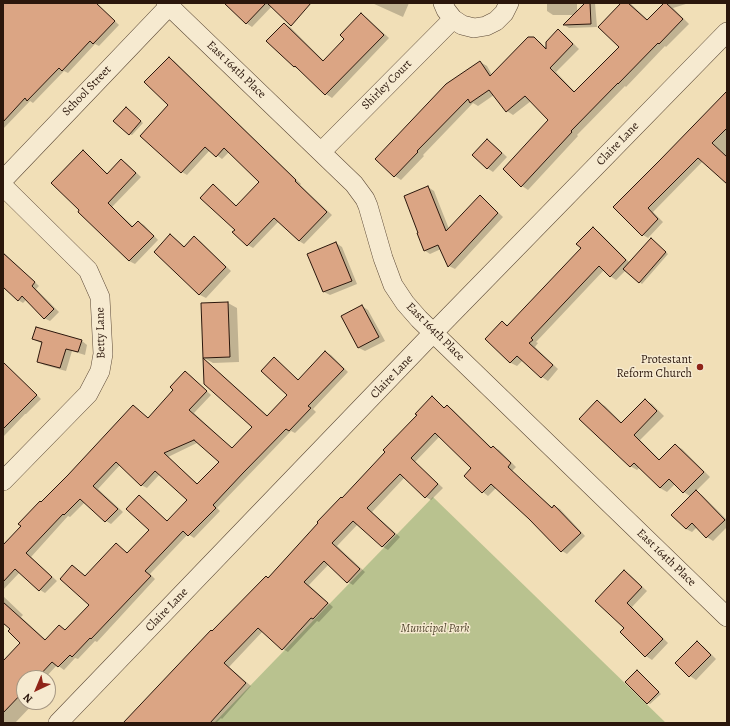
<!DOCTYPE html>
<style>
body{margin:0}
#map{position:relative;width:730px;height:726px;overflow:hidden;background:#f1dfb7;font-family:Alegreya,serif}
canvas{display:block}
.frame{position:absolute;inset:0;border:4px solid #2b170c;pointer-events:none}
.north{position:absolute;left:16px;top:670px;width:40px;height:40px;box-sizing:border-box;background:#f6ead0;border:1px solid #a59682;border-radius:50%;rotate:224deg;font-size:11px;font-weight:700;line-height:16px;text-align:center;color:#2b170c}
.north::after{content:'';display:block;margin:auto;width:14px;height:18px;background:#8f2418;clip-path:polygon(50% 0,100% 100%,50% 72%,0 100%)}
</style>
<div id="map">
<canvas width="730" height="726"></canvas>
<div class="frame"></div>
<div class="north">N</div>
</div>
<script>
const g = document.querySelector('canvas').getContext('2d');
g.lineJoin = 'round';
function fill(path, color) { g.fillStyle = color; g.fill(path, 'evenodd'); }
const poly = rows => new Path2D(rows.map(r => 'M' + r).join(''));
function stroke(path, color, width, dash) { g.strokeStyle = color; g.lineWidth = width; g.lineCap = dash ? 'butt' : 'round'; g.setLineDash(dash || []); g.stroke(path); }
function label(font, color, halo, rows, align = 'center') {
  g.font = font + ' Alegreya,serif'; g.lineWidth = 3; g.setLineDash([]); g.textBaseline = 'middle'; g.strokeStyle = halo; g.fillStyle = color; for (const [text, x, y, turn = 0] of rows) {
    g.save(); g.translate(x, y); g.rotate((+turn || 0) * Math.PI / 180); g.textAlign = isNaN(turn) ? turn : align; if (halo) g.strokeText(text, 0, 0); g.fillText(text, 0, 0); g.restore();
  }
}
const green = poly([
 [433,497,666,723,214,723]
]);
const shadow = poly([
 [3,3,96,3,119,25,99,46,95,44,68,73,64,71,33,103,30,101,3,129],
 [232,3,275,3,252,27,246,23],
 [372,3,409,3,403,17],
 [547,3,577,3,577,12,586,3,595,3,597,27,569,28,564,25,574,15,553,15,547,11],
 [622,3,631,4,648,20,665,3,689,3,673,8,689,24,666,47,665,46,626,87,625,86,577,135,578,136,528,190,522,186,550,120,531,101,513,115,507,111,494,95,478,106,473,103,423,155,424,156,401,180,395,176,480,62,487,66,492,75,533,38,540,42,547,49,558,31,565,35,579,49,556,72,575,92,620,47],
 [361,14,367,18,389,38,332,98,326,94,300,70,294,67,284,24,290,27,324,61,335,59],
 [169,58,174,61,301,184,300,185,332,215,304,244,299,241,279,221,253,248,248,245,234,232,236,230,213,186,218,189,237,206,261,182,229,152,222,159,210,150,187,175,182,172,141,136,170,105],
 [727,93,727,183,703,161,653,212,663,222,648,238,643,235,614,207],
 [129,110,143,123,132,135,129,134],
 [488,141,493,144,507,157,493,172,487,168],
 [83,152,88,155,108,174,121,160,126,163,141,177,112,207,134,227,138,222,144,225,158,240,135,264,129,261,79,212],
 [428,187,434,191,449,229,480,196,485,200,503,217,455,269,449,266,441,249,430,254,424,250],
 [593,228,599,232,630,263,654,241,668,254,642,284,626,270,616,280,610,276,604,270,536,342,538,343,535,347,558,369,548,381,542,377,523,360,517,366,511,363,486,339,502,322,509,326,582,248],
 [170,235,176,239,185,247,194,238,200,241,231,271,206,298,200,295,155,252],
 [336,243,342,247,357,284,330,295,324,292,309,255],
 [3,252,39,286,36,289,59,312,50,321,44,318,27,299,23,303,18,300,4,287,3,288],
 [228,303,237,308,239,362,213,363,204,358],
 [362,306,368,310,385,341,365,351,359,348],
 [33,339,82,341,87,345,85,355,72,351,66,371,44,365,38,361,43,344],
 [325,352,331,355,348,372,313,409,316,412,295,433,291,431,217,508,220,511,194,538,188,534,150,574,155,579,97,642,95,641,78,659,75,658,64,670,57,665,45,678,24,678,24,702,35,702,15,723,3,723,3,681,22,643,11,629,3,621,3,596,23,615,21,617,46,640,59,626,66,630,90,605,73,566,86,576,116,544,128,553,151,530,139,496,144,499,168,522,189,500,160,474,147,488,141,485,120,465,98,489,123,512,111,524,106,521,85,502,70,517,68,516,31,557,57,581,45,593,40,590,20,572,3,590,3,547,42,503,134,406,149,419,175,390,185,372,190,375,211,395,194,413,233,449,253,427,204,360,209,363,268,416,288,395,274,359,279,362,299,380],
 [199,442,220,462,199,485,168,457],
 [3,362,41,399,26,414,25,414,3,437],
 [432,397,445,408,447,406,452,409,492,448,493,447,499,450,516,467,512,471,553,508,555,506,560,509,585,536,567,554,562,551,529,518,496,488,488,496,483,492,466,476,473,468,440,436,415,462,443,488,431,500,426,497,405,477,372,512,400,537,388,550,383,547,358,524,337,546,365,572,353,585,348,582,329,564,309,585,333,607,319,622,317,621,288,652,283,649,263,631,229,667,251,686,222,719,221,718,216,723,123,723,213,632,268,578,386,452],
 [645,400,652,404,664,416,640,440,660,460,675,445,682,449,710,477,696,491,702,495,727,520,727,527,713,541,707,537,697,527,692,532,686,529,691,497,684,492,675,484,667,492,660,488,640,467,637,470,630,466,597,402,605,406,622,423],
 [624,572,630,575,647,591,632,607,668,643,652,660,646,656,625,628],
 [697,643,703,646,716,659,696,680,690,676,677,663],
 [637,671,661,694,650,704,648,703]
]);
const building = poly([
 [3,3,96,3,115,21,93,44,90,41,62,71,59,68,27,101,25,98,3,122,3,3],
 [224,3,266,3,246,24,224,3],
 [267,3,311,3,291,26,267,3],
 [585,3,590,3,591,24,563,25,585,3],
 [621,3,628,3,647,20,664,3,666,3,683,19,659,44,658,43,618,84,618,83,571,131,572,132,521,187,503,169,548,120,525,96,506,112,489,90,470,103,468,99,417,151,418,152,394,177,375,159,446,84,480,61,490,76,528,37,534,37,546,49,546,42,558,29,573,44,550,68,574,92,619,47,598,27,621,3],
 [361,13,384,35,325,95,295,66,294,67,266,41,284,23,323,61,344,39,340,35,361,13],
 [169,57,296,180,295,181,327,212,299,241,274,218,247,246,232,232,235,230,200,198,213,184,236,206,259,182,224,148,216,157,205,147,181,173,140,136,168,105,144,82,169,57],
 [727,91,727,128,712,143,727,157,727,184,698,158,648,208,658,219,642,236,613,207,660,160,727,91],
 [126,107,141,121,129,135,113,121,126,107],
 [487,139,502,153,487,169,472,155,487,139],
 [83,150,107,174,121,159,136,173,108,203,132,227,138,221,154,236,129,261,78,212,79,210,51,183,83,150],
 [428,186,446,231,480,195,498,213,448,267,438,245,424,251,417,233,418,233,404,196,428,186],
 [593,227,626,260,610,277,599,266,531,338,533,340,529,343,553,365,541,378,517,356,510,363,485,339,502,321,507,326,581,248,576,244,593,227],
 [170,234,184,247,194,236,226,267,199,295,154,252,170,234],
 [651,238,666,252,639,283,623,269,651,238],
 [336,242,352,281,323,292,307,254,336,242],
 [3,253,35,282,32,286,54,309,44,319,22,296,18,301,3,287,3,253],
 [228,302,230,357,203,358,201,303,228,302],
 [362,305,379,337,358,348,341,316,362,305],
 [36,327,82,340,78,352,66,349,60,368,37,362,42,342,32,339,36,327],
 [325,351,344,369,308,406,311,408,289,431,286,429,243,473,213,505,216,508,188,536,183,531,145,571,151,576,91,639,90,638,72,657,70,655,58,667,52,662,37,678,24,678,24,691,3,713,3,661,20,643,8,631,10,629,3,623,3,602,45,640,59,625,65,630,89,605,60,579,72,565,85,576,116,543,127,553,149,530,126,509,139,495,167,521,187,500,155,471,141,486,116,462,93,486,118,509,105,522,80,499,64,515,63,514,26,553,52,577,39,591,15,569,3,582,3,545,21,526,18,524,40,501,41,502,68,475,133,405,148,418,173,390,170,387,185,371,207,391,189,410,232,448,252,427,204,384,203,358,267,416,287,395,261,371,274,357,298,380,325,351],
 [194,440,219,462,197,484,164,453,194,440],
 [3,362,37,395,3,429,3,362],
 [432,396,444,408,447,405,491,448,493,446,511,463,508,467,552,508,554,505,581,533,561,552,529,519,491,484,482,493,464,476,471,468,435,433,411,458,438,484,425,498,400,474,367,508,395,534,382,547,353,521,332,543,360,569,347,583,324,561,304,582,328,603,313,619,311,618,282,650,258,628,224,663,246,683,210,723,123,723,211,630,212,631,266,576,268,578,318,523,317,522,341,497,342,498,385,452,383,450,417,415,415,414,432,396],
 [645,399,657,411,634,435,659,460,675,444,704,472,683,493,669,479,660,488,634,463,630,467,579,419,597,400,621,423,645,399],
 [696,490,725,520,706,538,692,523,686,529,671,515,696,490],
 [624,570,642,587,627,603,663,639,645,657,620,632,624,628,595,601,624,570],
 [697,641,711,655,689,677,675,663,697,641],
 [637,670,659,692,647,704,625,682,637,670]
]);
const minor = poly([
 [166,3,354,184,365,199,368,206,383,258,393,285,405,303,419,319,727,617],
 [443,3,446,10,453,19,462,25,474,28,486,26,496,21,504,13,509,3],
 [321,152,453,19],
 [3,180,172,3],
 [3,186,88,270,100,297,103,354,100,371,88,394,3,481],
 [58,723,434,332,727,32]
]);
const markers = [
 [700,367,4,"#8f2418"]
];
const streetNames = [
 ["East 164th Place",236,70,44],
 ["Shirley Court",387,85,-45],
 ["School Street",87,91,-46],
 ["Claire Lane",618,144,-46],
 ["East 164th Place",435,332,45],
 ["Betty Lane",101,333,-91],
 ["Claire Lane",392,377,-46],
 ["East 164th Place",666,558,44],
 ["Claire Lane",167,610,-46]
];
const poiNames = [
 ["Protestant",692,360],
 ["Reform Church",692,374]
];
const parkNames = [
 ["Municipal Park",435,629]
];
fill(green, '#b9c28f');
fill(shadow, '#0003');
fill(building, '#dba584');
stroke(building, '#2b170c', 1);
stroke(minor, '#5c4937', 20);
stroke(minor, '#f6ead0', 19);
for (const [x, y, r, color] of markers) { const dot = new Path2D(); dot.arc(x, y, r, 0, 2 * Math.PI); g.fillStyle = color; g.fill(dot); stroke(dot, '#f6ead0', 1.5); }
label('12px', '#2b170c', '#f6ead0', streetNames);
label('12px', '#2b170c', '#f6ead0', poiNames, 'right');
label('italic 12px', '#564a33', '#f6ead0', parkNames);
</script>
